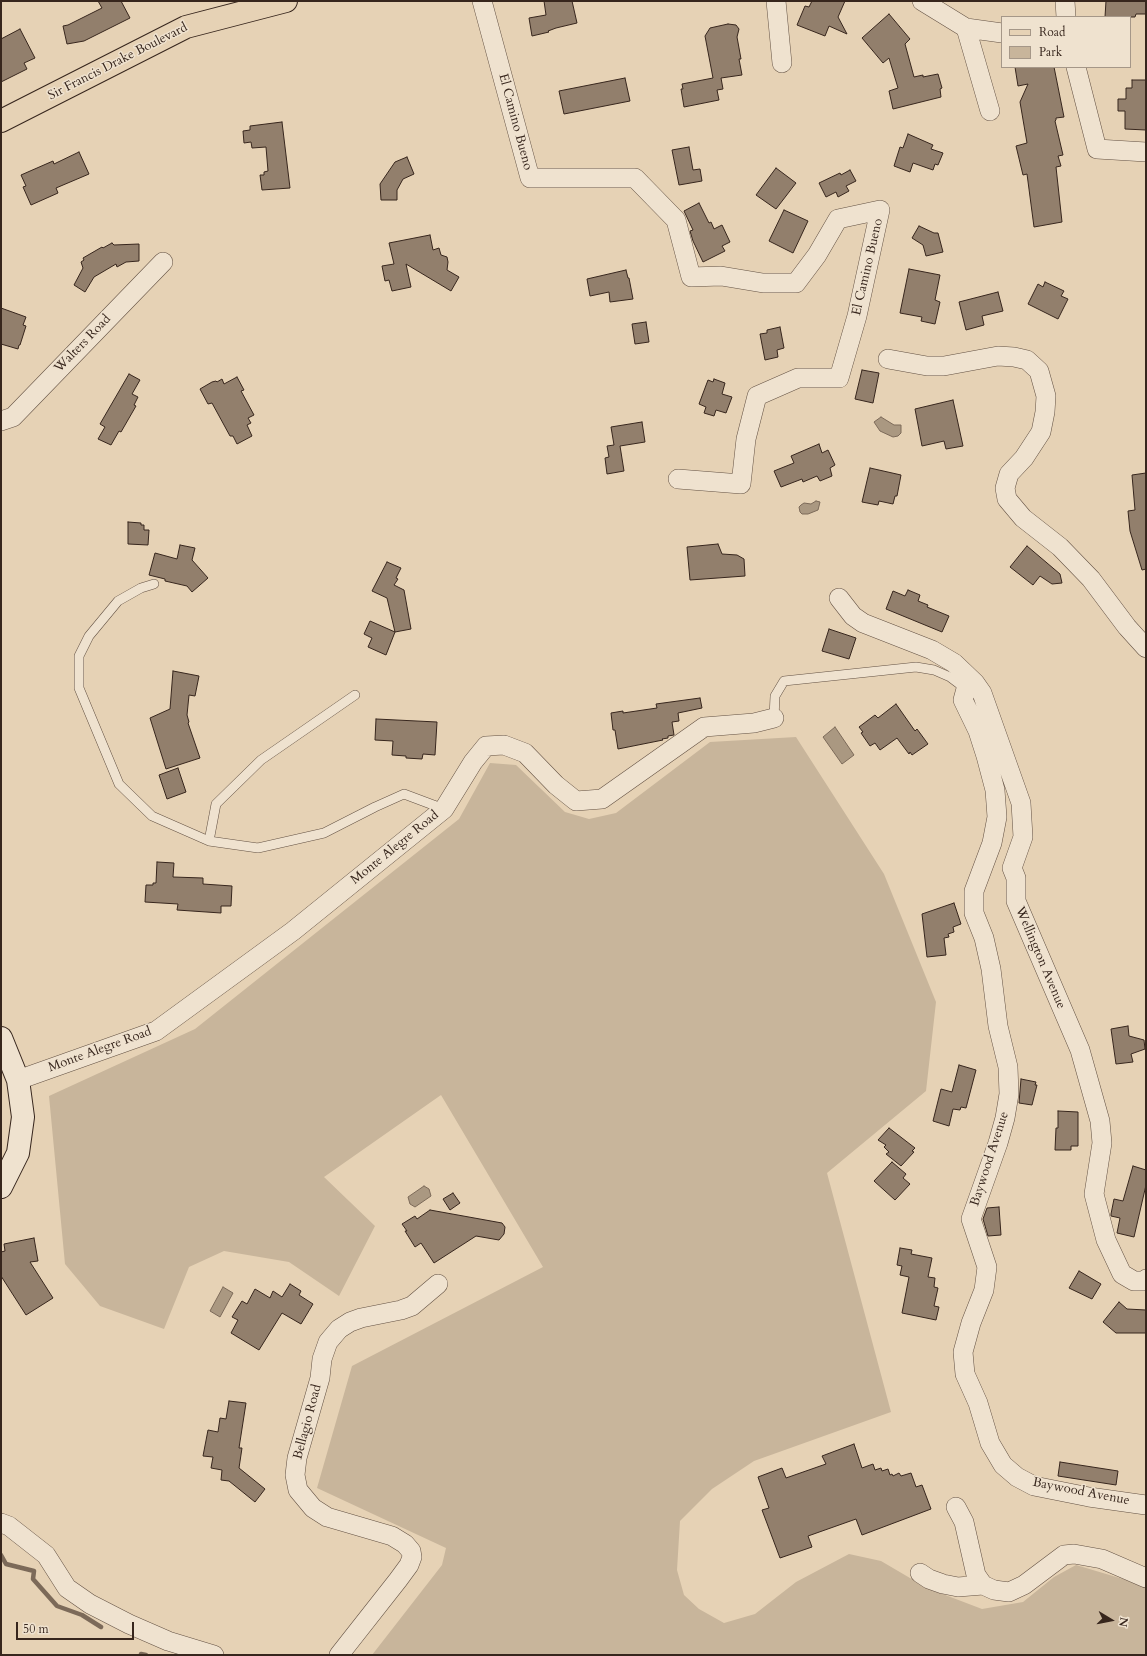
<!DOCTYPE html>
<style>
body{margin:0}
#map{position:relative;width:1147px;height:1656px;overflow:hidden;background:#e6d2b5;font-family:Cardo,serif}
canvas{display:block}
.frame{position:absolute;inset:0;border:2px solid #37261d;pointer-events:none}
.legend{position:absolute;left:1001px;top:16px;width:130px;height:52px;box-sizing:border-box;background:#efe2cf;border:1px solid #a59788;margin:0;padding:5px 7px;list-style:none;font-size:12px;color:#37261d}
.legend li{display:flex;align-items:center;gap:8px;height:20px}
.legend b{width:20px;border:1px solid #a59788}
.north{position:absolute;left:1091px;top:1600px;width:40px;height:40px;-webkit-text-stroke:3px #efe2cf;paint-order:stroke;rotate:100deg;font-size:11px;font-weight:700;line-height:16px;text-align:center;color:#37261d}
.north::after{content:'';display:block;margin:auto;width:14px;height:18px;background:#37261d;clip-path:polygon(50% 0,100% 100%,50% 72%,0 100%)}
.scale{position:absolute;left:16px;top:1622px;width:118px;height:18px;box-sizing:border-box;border:2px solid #37261d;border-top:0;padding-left:5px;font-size:12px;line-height:14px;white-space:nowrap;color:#37261d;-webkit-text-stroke:3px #efe2cf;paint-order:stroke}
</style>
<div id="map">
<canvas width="1147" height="1656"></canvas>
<div class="frame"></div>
<ul class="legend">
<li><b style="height:5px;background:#e6d2b5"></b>Road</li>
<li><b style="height:11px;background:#c8b59b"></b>Park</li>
</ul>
<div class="north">N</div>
<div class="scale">50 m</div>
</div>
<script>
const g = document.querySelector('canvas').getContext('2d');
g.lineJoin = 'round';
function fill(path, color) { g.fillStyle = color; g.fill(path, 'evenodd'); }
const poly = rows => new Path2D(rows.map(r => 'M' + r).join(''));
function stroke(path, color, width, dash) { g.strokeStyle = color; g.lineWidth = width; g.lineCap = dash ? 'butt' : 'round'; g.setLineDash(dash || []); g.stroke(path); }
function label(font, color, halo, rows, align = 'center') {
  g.font = font + ' Cardo,serif'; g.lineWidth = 3; g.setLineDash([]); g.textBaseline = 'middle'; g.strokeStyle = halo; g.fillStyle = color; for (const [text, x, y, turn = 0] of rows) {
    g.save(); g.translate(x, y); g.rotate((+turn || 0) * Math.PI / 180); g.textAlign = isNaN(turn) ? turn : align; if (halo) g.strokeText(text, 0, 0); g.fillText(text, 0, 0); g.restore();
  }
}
const green = poly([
 [796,737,884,874,936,1002,926,1091,827,1173,891,1412,754,1461,712,1489,680,1521,677,1570,684,1595,699,1609,724,1623,755,1614,796,1582,849,1554,881,1561,927,1588,982,1609,1023,1602,1054,1577,1076,1565,1123,1579,1146,1588,1146,1655,372,1655,442,1565,446,1548,317,1488,352,1366,543,1267,441,1095,324,1177,375,1226,339,1296,289,1262,224,1251,189,1267,164,1329,100,1306,65,1264,49,1096,195,1029,459,819,490,763,516,765,565,812,589,819,616,813,710,742]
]);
const water = poly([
 [881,417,894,425,901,425,901,433,898,436,893,437,880,431,874,422,881,417],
 [816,501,820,502,818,510,808,514,802,514,800,512,799,507,801,505,804,503,811,504,816,501],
 [835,727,854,755,842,764,823,737,835,727],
 [424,1186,429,1189,431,1196,415,1207,410,1204,408,1197,424,1186],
 [223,1287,233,1293,220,1317,210,1311,223,1287]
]);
const stream = poly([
 [1,1555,6,1564,34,1571,33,1579,57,1606,82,1615,101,1627],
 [141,1654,146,1655]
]);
const building = poly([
 [98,1,121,1,130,18,84,41,67,44,63,26,68,25,102,8,98,1],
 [544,1,572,1,577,23,556,28,548,31,549,32,532,36,529,18,546,15,544,1],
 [812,1,845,1,838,17,847,34,829,26,825,36,797,25,805,6,809,7,812,1],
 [1106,1,1146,1,1146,14,1136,14,1135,17,1105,17,1106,1],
 [889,14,910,39,905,44,914,77,923,75,923,77,938,74,942,88,940,89,941,97,893,109,889,91,898,88,889,58,883,63,862,38,889,14],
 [728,24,736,25,739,29,737,37,741,59,739,59,742,75,721,78,723,89,717,90,719,100,684,107,681,89,683,89,682,84,713,78,705,36,710,28,728,24],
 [20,29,35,58,24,63,27,69,1,82,1,39,20,29],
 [1015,67,1054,67,1064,117,1056,118,1056,120,1055,121,1063,155,1058,156,1061,166,1056,167,1062,222,1034,227,1027,174,1023,175,1016,146,1027,143,1020,102,1028,84,1018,86,1015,67],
 [625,78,630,101,564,114,559,91,625,78],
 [1132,80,1146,80,1146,130,1125,129,1125,111,1118,111,1118,99,1126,99,1126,88,1132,88,1132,80],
 [282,122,290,188,262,190,260,175,264,175,264,172,268,171,266,147,252,148,251,142,244,143,243,131,250,130,250,126,282,122],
 [908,134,933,145,931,149,943,153,938,165,935,164,933,170,913,163,910,172,894,166,900,147,903,148,908,134],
 [689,147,693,170,700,169,702,181,679,185,672,150,689,147],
 [79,152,89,174,56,188,58,193,31,205,23,187,26,186,21,175,53,161,54,164,79,152],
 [407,157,414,174,403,179,397,190,397,200,381,200,380,184,395,162,407,157],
 [776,168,796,183,776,209,756,195,776,168],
 [850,170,856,181,846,186,849,191,838,197,836,192,826,197,819,183,840,173,841,175,850,170],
 [699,203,709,223,711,222,714,229,722,225,730,242,722,246,725,251,703,262,693,241,690,231,693,230,684,211,699,203],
 [784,210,808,221,793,253,769,241,784,210],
 [919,226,934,233,938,233,943,252,926,256,923,245,912,238,919,226],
 [430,235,433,250,439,248,441,255,447,257,448,262,447,270,459,277,451,291,406,264,411,287,392,291,389,280,385,281,382,266,394,264,389,243,430,235],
 [112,243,114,245,139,244,139,261,126,262,117,267,116,264,94,277,85,292,74,285,83,268,81,262,84,260,83,258,102,247,103,248,112,243],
 [909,269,940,275,935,300,940,302,935,324,921,321,922,317,900,313,909,269],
 [626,270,628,278,629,278,633,299,610,302,609,292,590,296,587,279,626,270],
 [1045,282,1064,291,1061,296,1068,299,1058,319,1028,304,1038,284,1043,287,1045,282],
 [998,292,1003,311,982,316,984,325,966,330,959,302,998,292],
 [1,308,26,317,23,325,26,326,20,345,19,345,18,349,1,344,1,308],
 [646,322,649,342,635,344,632,324,646,322],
 [780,327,784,348,777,350,778,357,765,360,760,334,767,333,767,330,780,327],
 [862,370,879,373,873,403,855,399,862,370],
 [129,374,140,380,132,394,138,397,134,405,136,406,121,432,119,431,111,445,98,439,105,427,100,424,129,374],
 [237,377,244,390,241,391,254,415,248,418,251,423,247,425,252,436,237,444,233,436,230,436,212,403,208,404,200,389,212,382,216,381,217,382,222,379,224,384,237,377],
 [714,379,725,383,722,394,732,397,726,413,716,410,714,416,704,413,706,407,699,404,708,380,713,382,714,379],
 [953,400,963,446,946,449,944,441,922,446,915,409,953,400],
 [642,422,645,442,620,446,624,471,607,474,605,458,609,457,607,446,614,445,611,427,642,422],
 [819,444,822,453,828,450,835,465,830,468,832,476,820,481,817,476,803,482,802,479,781,487,774,471,794,463,791,456,819,444],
 [870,468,901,475,897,496,895,496,893,504,879,501,878,505,862,502,870,468],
 [1146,473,1146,569,1142,570,1130,531,1128,511,1135,510,1132,475,1146,473],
 [128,522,141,523,141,525,144,525,144,530,149,530,148,545,128,544,128,522],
 [718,544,722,554,737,555,744,559,745,576,690,580,687,547,718,544],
 [180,545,195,548,192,560,208,578,192,592,187,586,165,581,165,579,149,575,155,553,177,559,180,545],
 [1027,546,1060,574,1062,583,1052,584,1040,576,1033,585,1010,567,1027,546],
 [387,562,401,568,396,578,398,579,394,585,404,590,411,629,395,632,386,655,368,647,372,638,364,634,370,621,395,632,387,598,372,591,387,562],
 [908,590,920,595,918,601,928,605,927,607,949,616,942,632,886,609,893,591,905,596,908,590],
 [829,629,856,638,849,659,822,651,829,629],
 [173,671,199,676,195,696,189,695,187,715,189,722,188,723,200,758,166,769,150,718,170,709,173,671],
 [700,698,702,708,678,713,679,721,672,722,674,735,668,736,668,738,662,739,663,740,618,749,615,730,613,730,611,713,623,711,623,713,657,708,656,704,700,698],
 [896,704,915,731,917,729,928,744,912,755,910,752,909,754,897,738,880,750,875,743,870,746,861,733,863,732,859,727,875,715,878,718,896,704],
 [376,719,437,722,435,755,423,754,422,759,406,758,406,756,392,755,393,741,375,740,376,719],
 [178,768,186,792,167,799,159,775,178,768],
 [157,862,174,863,173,877,203,878,203,884,232,886,231,906,221,906,221,913,177,910,178,904,145,902,146,885,153,885,153,883,156,883,157,862],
 [954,903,961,924,953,927,954,932,948,934,949,937,944,938,946,955,927,957,922,914,954,903],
 [1128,1026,1129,1036,1144,1040,1145,1049,1131,1054,1133,1062,1116,1064,1111,1029,1128,1026],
 [959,1065,976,1070,966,1108,961,1107,960,1110,953,1109,949,1126,933,1121,941,1089,952,1092,959,1065],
 [1021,1079,1036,1082,1035,1085,1037,1085,1032,1105,1019,1103,1021,1079],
 [1058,1111,1078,1112,1078,1146,1071,1146,1071,1150,1055,1150,1056,1128,1058,1128,1058,1111],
 [889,1128,915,1148,912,1151,914,1152,901,1166,886,1154,889,1152,884,1147,886,1145,878,1140,889,1128],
 [892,1162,906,1174,903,1178,910,1184,895,1200,874,1181,892,1162],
 [1133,1166,1146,1170,1146,1185,1134,1237,1117,1233,1120,1218,1111,1216,1111,1214,1114,1199,1123,1201,1133,1166],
 [453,1193,460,1203,450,1210,443,1199,453,1193],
 [999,1207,1001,1235,988,1236,983,1219,987,1208,999,1207],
 [430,1210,502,1223,505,1227,504,1234,499,1240,476,1236,434,1263,421,1243,415,1247,405,1231,407,1231,402,1224,415,1216,417,1219,430,1210],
 [34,1238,38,1261,30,1262,53,1298,26,1315,1,1276,1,1252,5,1251,4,1244,34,1238],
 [900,1248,912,1250,911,1254,932,1258,928,1277,935,1278,934,1287,938,1288,934,1306,939,1307,936,1320,902,1313,909,1277,900,1275,902,1266,897,1265,900,1248],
 [1079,1271,1101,1284,1092,1299,1069,1288,1079,1271],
 [290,1284,301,1291,299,1295,313,1304,301,1324,282,1313,259,1350,231,1333,238,1320,232,1317,242,1301,247,1304,255,1289,270,1298,273,1291,282,1297,290,1284],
 [1119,1302,1127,1309,1146,1310,1146,1333,1116,1333,1103,1322,1119,1302],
 [229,1401,246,1403,239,1448,242,1448,239,1468,265,1489,255,1502,229,1481,221,1480,222,1470,211,1468,213,1457,203,1456,208,1430,218,1432,220,1418,226,1419,229,1401],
 [854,1444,862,1468,873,1464,875,1470,881,1468,882,1471,888,1469,890,1475,892,1474,893,1476,899,1473,901,1476,911,1473,916,1487,922,1485,931,1509,862,1535,856,1519,808,1536,812,1547,780,1558,762,1510,769,1508,758,1477,782,1468,786,1478,826,1464,822,1456,854,1444],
 [1060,1462,1118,1471,1116,1485,1058,1476,1060,1462]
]);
const lane = poly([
 [154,584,141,588,118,601,89,636,79,656,79,688,119,784,152,816,209,841,258,848,324,833,375,807,404,794,444,809],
 [774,718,775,696,784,681,916,667,934,670,950,677,966,689],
 [209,841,216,804,261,760,355,695]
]);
const street = poly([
 [482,1,530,178,635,178,676,220,691,277,721,276,763,283,796,283,817,255,838,219,880,210,857,316,839,378,798,378,757,396,746,439,741,484,678,479],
 [776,1,782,63],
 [922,1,966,28,1002,33],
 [1065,1,1066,17],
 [966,28,990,111],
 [1076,67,1097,149,1146,152],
 [888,359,927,366,944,366,998,356,1014,357,1027,360,1039,371,1046,396,1045,412,1041,432,1024,458,1009,474,1005,488,1007,499,1023,518,1060,547,1091,579,1127,627,1146,648],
 [1,421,13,417,163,262],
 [839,598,853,616,863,623,932,650,954,663,975,683,982,693,1021,803,1023,837,1012,868,1016,878,1016,901,1080,1050,1100,1121,1102,1143,1094,1194,1106,1240,1122,1274,1134,1281,1144,1281,1146,1279],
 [975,683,966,689,963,700,978,731,986,756,995,790,997,817,992,843,974,891,974,913,984,938,991,969,998,1026,1008,1067,1009,1094,1005,1118,998,1143,971,1219,987,1267,984,1290,971,1323,963,1352,965,1374,978,1403,990,1443,1003,1465,1017,1477,1034,1486,1089,1497,1146,1505],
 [18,1080,156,1031,293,931,444,809,473,762,486,746,504,745,525,753,556,785,576,801,602,799,704,727,754,723,774,718],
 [956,1507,964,1522,976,1575,983,1585,994,1590,1009,1592,1024,1585,1064,1555,1074,1554,1102,1559,1146,1578],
 [1,1523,9,1526,46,1555,67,1588,90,1604,129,1624,168,1641,214,1655],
 [920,1573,929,1579,943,1584,958,1587,983,1585],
 [339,1655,398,1580,409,1565,412,1557,411,1551,405,1544,392,1536,327,1517,313,1508,298,1490,295,1475,297,1458,320,1378,322,1359,328,1342,339,1329,350,1322,361,1318,401,1310,412,1306,438,1284]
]);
const secondary = poly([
 [1,1038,18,1080,23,1117,18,1153,1,1187]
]);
const primary = poly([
 [1,121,186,27,286,1]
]);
const streetNames = [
 ["Sir Francis Drake Boulevard",118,62,-27],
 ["El Camino Bueno",515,122,75],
 ["El Camino Bueno",868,267,-77],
 ["Walters Road",83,344,-46],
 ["Monte Alegre Road",395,848,-39],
 ["Wellington Avenue",1040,958,67],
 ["Monte Alegre Road",100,1050,-20],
 ["Baywood Avenue",990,1159,-72],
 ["Bellagio Road",308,1422,-75],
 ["Baywood Avenue",1081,1492,11]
];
fill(green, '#c8b59b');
fill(water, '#aa9881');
stroke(water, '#7c6a59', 1);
stroke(stream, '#7c6a59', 4.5);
fill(building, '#927f6c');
stroke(building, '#37261d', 1);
stroke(lane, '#635143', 10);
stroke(street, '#635143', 20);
stroke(secondary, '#37261d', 24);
stroke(primary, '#37261d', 24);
stroke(lane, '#efe2cf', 9);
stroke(street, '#efe2cf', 19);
stroke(secondary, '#efe2cf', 22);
stroke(primary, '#e6d2b5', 22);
label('13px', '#37261d', '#efe2cf', streetNames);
</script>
